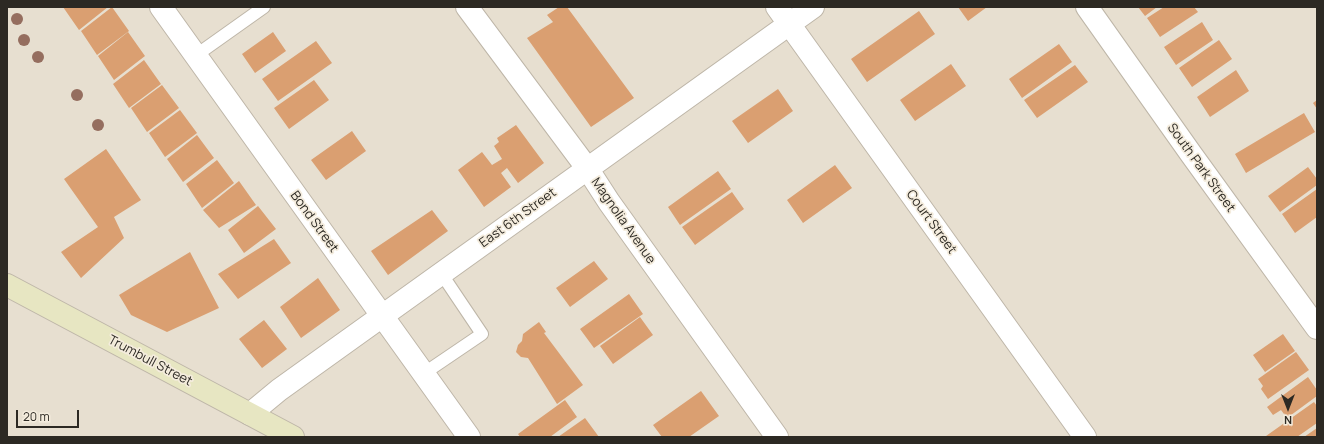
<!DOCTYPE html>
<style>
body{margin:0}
#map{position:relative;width:1324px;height:444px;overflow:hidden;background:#e7dfd0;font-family:Manrope,sans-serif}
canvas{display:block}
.frame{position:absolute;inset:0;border:8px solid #2c2923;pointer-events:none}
.north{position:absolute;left:1268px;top:388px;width:40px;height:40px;-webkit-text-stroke:3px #f4ecdd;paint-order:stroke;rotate:180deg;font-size:11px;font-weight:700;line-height:16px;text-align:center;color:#2c2923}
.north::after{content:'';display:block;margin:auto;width:14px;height:18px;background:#2c2923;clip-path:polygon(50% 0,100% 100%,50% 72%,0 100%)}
.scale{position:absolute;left:16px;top:410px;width:63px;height:18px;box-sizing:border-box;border:2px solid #2c2923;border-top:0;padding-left:5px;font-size:12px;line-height:14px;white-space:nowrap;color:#2c2923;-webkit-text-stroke:3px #f4ecdd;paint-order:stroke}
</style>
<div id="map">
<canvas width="1324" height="444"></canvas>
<div class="frame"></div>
<div class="north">N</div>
<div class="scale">20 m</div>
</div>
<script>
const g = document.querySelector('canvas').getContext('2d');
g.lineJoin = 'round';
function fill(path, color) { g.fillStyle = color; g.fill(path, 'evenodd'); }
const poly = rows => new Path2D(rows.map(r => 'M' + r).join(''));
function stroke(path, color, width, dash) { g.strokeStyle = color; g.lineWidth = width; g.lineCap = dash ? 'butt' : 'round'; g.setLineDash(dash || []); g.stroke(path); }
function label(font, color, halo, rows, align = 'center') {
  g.font = font + ' Manrope,sans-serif'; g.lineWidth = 3.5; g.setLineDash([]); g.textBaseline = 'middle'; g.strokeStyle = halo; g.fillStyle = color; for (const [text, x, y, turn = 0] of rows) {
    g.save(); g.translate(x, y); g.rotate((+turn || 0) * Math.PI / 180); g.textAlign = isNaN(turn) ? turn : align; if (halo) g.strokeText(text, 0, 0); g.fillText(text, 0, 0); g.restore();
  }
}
const building = poly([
 [63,7,108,7,79,30],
 [112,7,129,31,97,55,81,31],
 [559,7,567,7,634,98,591,127,527,38,553,22,547,15],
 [958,7,987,7,968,21],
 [1138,7,1157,7,1145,16],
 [1164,7,1194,7,1198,12,1160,37,1147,18],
 [919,11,935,34,867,82,851,59],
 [1202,22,1213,40,1176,65,1164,47],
 [128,32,145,56,114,80,98,56],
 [273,32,286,51,255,73,242,54],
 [1219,40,1232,59,1192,87,1179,68],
 [316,41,332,63,278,101,262,79],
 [1059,44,1072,62,1022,98,1009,79],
 [144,60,161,84,129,108,113,84],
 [951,64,966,86,915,121,900,100],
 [1075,65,1088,82,1037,118,1024,100],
 [1236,70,1249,91,1210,117,1197,97],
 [314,80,329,100,289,129,274,108],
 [162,85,179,108,147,132,131,108],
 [778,89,793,111,748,143,732,121],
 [1317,100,1317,109,1313,103],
 [180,110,197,133,165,157,149,133],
 [1304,113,1315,132,1246,173,1235,154],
 [516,125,544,163,518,183,507,168,501,173,511,187,484,207,458,170,482,152,492,165,502,159,494,146,499,142,497,138],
 [352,131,366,151,326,180,311,160],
 [197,135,214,158,183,182,167,159],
 [106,149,141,200,114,217,124,238,81,278,61,252,98,227,64,179],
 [217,160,234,183,202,208,186,184],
 [835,165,852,188,803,223,787,200],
 [1308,167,1317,179,1317,185,1280,212,1268,196],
 [718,171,731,189,680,225,668,207],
 [239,181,256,205,219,228,203,210],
 [1317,189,1317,217,1295,233,1282,214],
 [732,192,744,209,695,245,682,227],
 [258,206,276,229,244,253,228,230],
 [432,210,448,231,388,275,371,251],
 [274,239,291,263,238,299,218,274],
 [190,252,219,308,167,332,131,315,119,295],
 [594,261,608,279,570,307,556,288],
 [318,278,340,310,301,338,280,307],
 [629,294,643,314,594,348,580,329],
 [640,317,653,335,613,364,600,346],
 [264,320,287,349,262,368,239,339],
 [539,322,546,332,544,333,583,385,557,404,528,358,521,357,516,352,518,345,522,341,523,334],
 [1283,334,1295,351,1265,372,1253,355],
 [1296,352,1309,370,1268,399,1261,389,1263,386,1258,379],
 [1308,377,1317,390,1317,396,1287,418,1281,410,1273,415,1267,407],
 [701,391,719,416,689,437,662,437,653,425],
 [565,400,577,417,550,437,520,437,518,434],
 [1314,402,1317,406,1317,423,1297,437,1266,436],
 [585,418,599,437,558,437],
 [1317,428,1317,437,1304,437]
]);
const lane = poly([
 [195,56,264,7],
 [423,374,482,334,441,273]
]);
const street = poly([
 [161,7,469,437],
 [467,7,587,168,609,202,777,437],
 [777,7,1085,437],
 [1087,7,1191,154,1317,328],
 [250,414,279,390,813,7]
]);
const secondary = poly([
 [7,285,293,437]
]);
const trees = [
 [17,19],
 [24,40],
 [38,57],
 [77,95],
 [98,125]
];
const streetNames = [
 ["South Park Street",1201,168,54],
 ["East 6th Street",518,218,-36],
 ["Magnolia Avenue",623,221,55],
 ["Bond Street",314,222,54],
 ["Court Street",931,222,54],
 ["Trumbull Street",150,361,28]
];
fill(building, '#da9f71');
stroke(lane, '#beb6a8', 14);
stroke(street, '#beb6a8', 24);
stroke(secondary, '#beb6a8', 24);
stroke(lane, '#fff', 12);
stroke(street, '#fff', 22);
stroke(secondary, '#e7e6c2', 22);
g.fillStyle = '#956e5f';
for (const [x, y] of trees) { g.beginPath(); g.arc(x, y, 6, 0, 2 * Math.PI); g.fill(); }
label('13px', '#2c2923', '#f4ecdd', streetNames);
</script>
